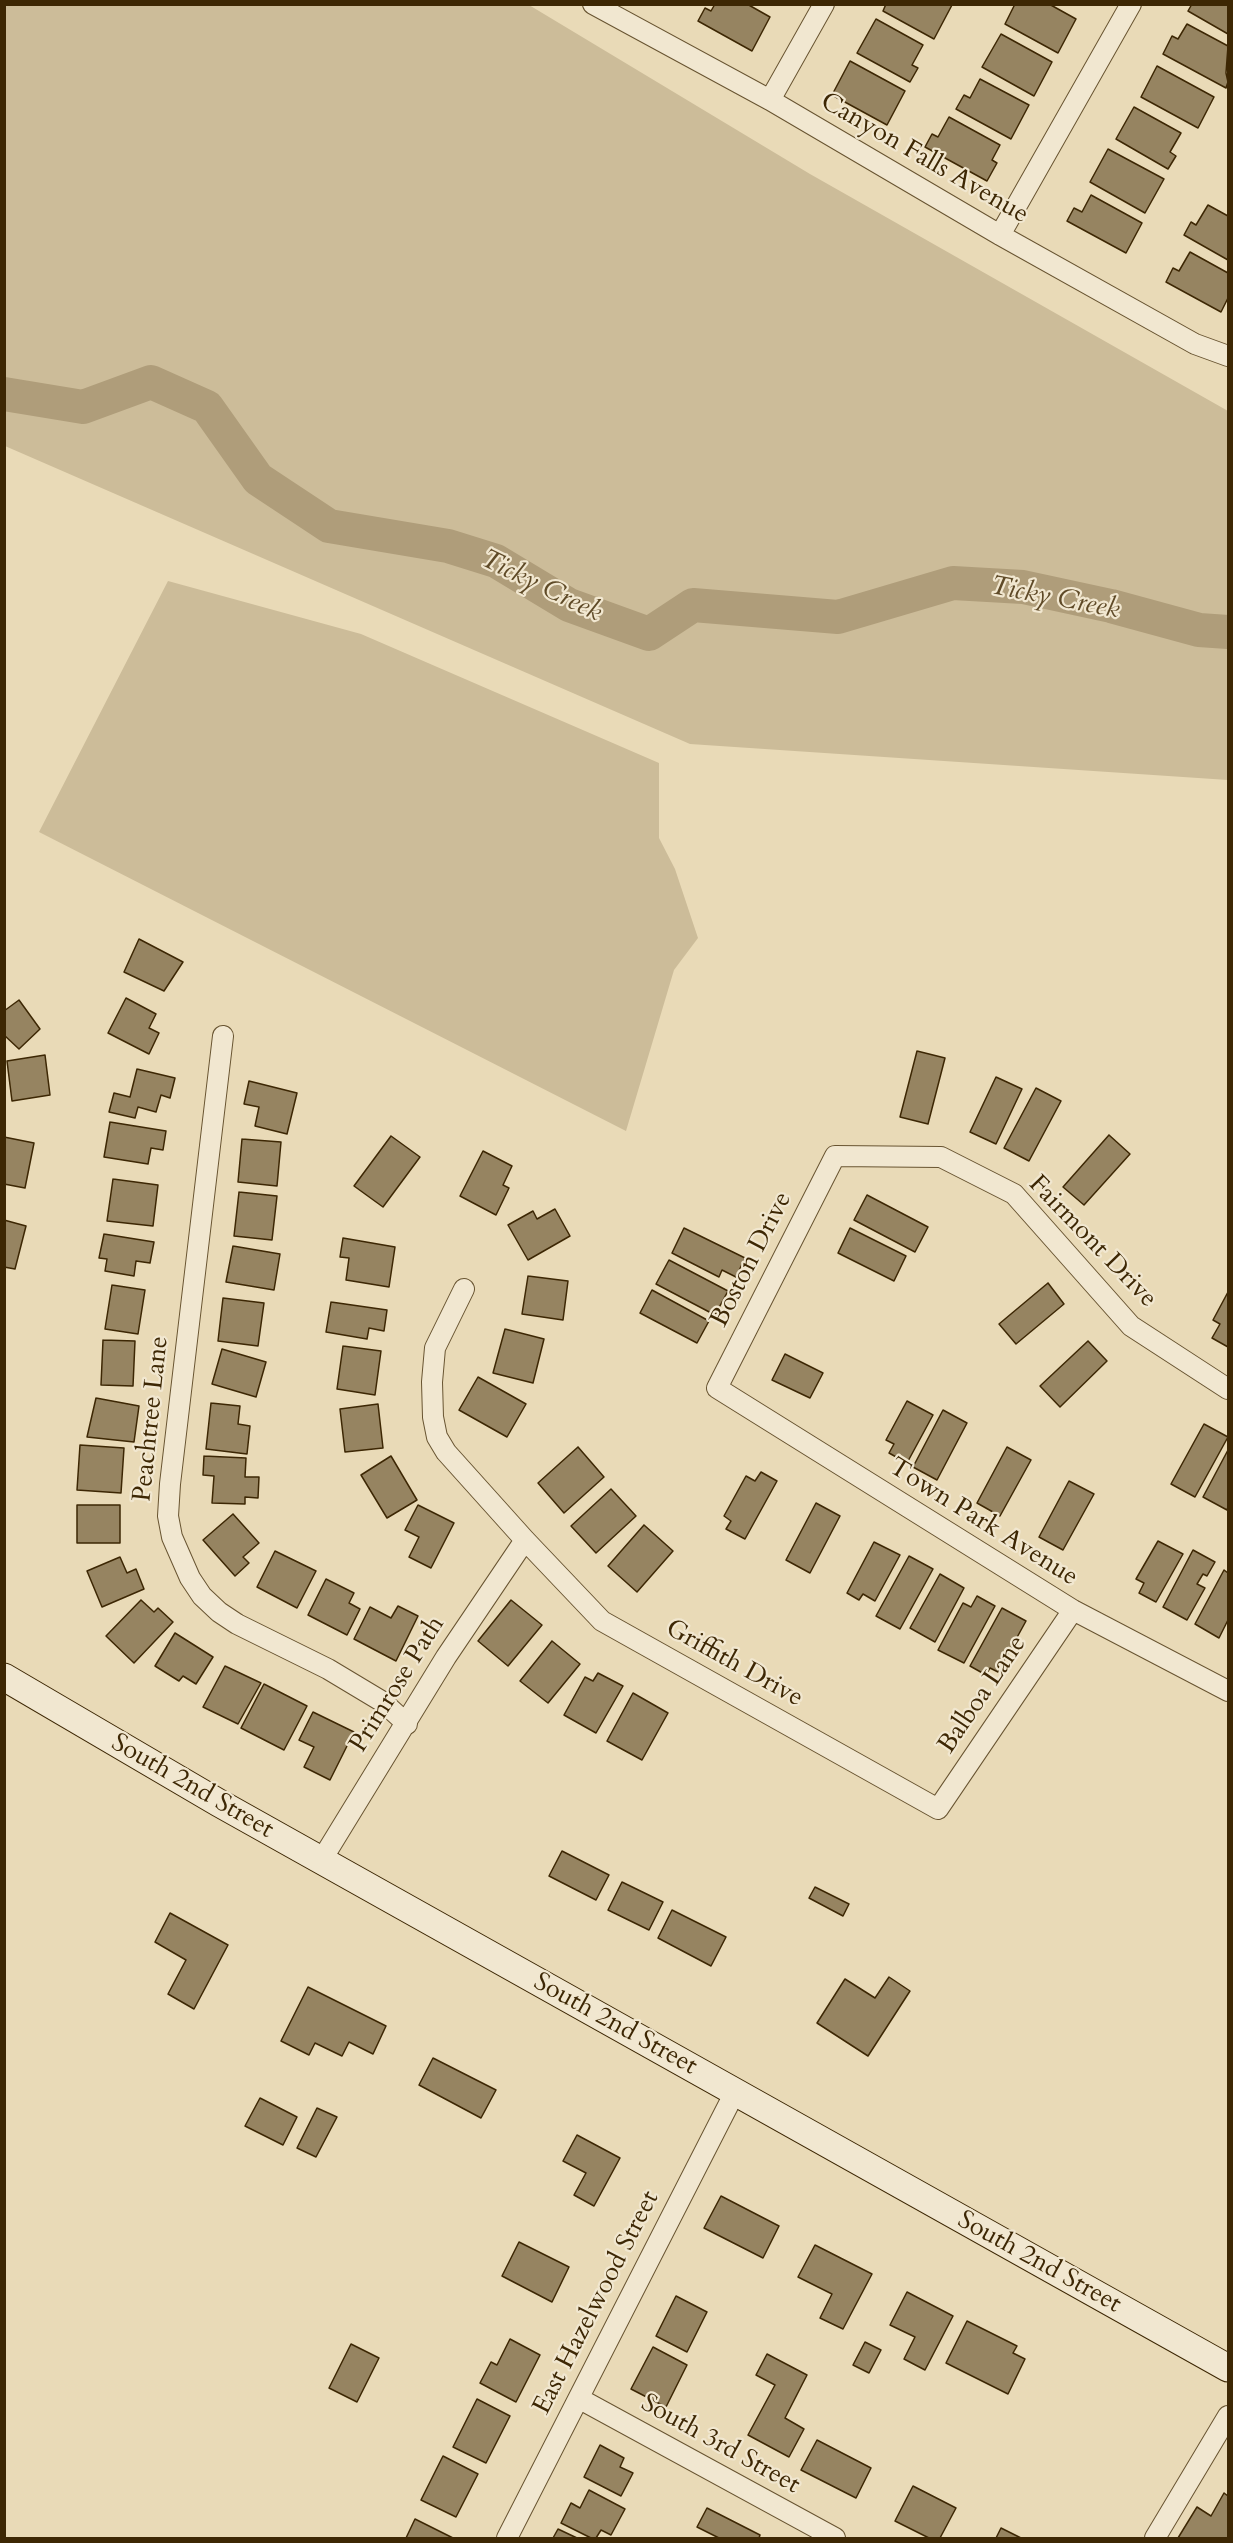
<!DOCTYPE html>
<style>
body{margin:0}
#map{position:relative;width:1233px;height:2543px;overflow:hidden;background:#e9dab7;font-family:Cardo,serif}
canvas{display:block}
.frame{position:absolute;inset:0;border:6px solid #3d2704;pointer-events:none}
</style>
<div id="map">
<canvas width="1233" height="2543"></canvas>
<div class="frame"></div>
</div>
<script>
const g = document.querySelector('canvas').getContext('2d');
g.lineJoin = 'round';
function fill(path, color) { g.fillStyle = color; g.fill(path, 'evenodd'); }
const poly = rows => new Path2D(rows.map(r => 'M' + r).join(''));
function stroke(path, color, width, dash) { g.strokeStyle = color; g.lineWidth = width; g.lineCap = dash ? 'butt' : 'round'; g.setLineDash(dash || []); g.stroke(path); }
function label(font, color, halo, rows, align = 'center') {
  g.font = font + ' Cardo,serif'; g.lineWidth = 4.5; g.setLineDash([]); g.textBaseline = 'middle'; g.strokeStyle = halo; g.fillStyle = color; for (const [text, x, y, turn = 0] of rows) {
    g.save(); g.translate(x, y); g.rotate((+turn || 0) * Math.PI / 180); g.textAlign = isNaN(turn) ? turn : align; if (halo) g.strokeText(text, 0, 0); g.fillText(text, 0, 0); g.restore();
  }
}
const green = poly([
 [5,4,529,5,810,174,1228,411,1228,780,690,744,5,446],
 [168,581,361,634,659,763,659,838,675,869,698,938,674,970,626,1131,39,832]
]);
const river = poly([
 [4,394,83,407,151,382,207,407,258,479,329,526,448,546,496,561,569,605,649,634,693,605,838,617,953,583,1023,587,1111,606,1199,630,1228,632]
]);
const building = poly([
 [715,4,747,4,770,17,752,51,698,21,705,8,711,11,715,4],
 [886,4,951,4,952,5,934,39,883,11,886,4],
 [1015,4,1049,4,1076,19,1058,53,1005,24,1015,4],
 [1192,4,1228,4,1228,34,1188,11,1192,4],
 [876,19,923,45,912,65,918,68,910,82,857,53,876,19],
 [1187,24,1228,46,1226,73,1228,82,1226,88,1163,54,1172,36,1178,39,1187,24],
 [1001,34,1052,62,1034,96,982,67,1001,34],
 [850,61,905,91,887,125,832,95,850,61],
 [1157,66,1214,97,1198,128,1141,97,1157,66],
 [980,79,1029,105,1011,139,956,109,964,95,970,98,980,79],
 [1134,107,1181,133,1170,152,1176,156,1168,169,1116,139,1134,107],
 [949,117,1000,145,992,160,997,163,987,181,925,147,932,134,938,137,949,117],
 [1108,149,1164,179,1145,213,1090,182,1108,149],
 [1091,195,1142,223,1126,253,1067,221,1074,208,1082,212,1091,195],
 [1208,205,1228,216,1228,260,1184,235,1191,222,1196,225,1208,205],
 [1190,252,1228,273,1228,298,1221,312,1166,282,1173,268,1179,271,1190,252],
 [139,939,183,962,164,991,124,972,139,939],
 [126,998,156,1014,149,1028,159,1033,149,1054,108,1033,126,998],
 [19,1000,40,1029,19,1049,4,1035,4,1011,19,1000],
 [917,1051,945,1058,928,1124,900,1117,917,1051],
 [45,1055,50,1095,12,1101,7,1061,45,1055],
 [137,1069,175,1078,170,1098,161,1095,156,1112,138,1107,135,1118,109,1112,114,1093,130,1097,137,1069],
 [996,1077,1022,1089,996,1144,970,1132,996,1077],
 [249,1081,297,1093,287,1134,255,1126,259,1107,244,1104,249,1081],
 [1036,1088,1061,1101,1029,1161,1004,1148,1036,1088],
 [110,1122,166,1131,163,1150,151,1148,148,1164,104,1157,110,1122],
 [1109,1135,1130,1154,1084,1205,1063,1187,1109,1135],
 [391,1136,420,1157,383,1207,354,1186,391,1136],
 [4,1137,34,1143,25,1188,4,1184,4,1137],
 [242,1139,281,1142,277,1186,238,1182,242,1139],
 [483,1151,512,1166,503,1185,509,1188,496,1215,460,1196,483,1151],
 [113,1179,158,1185,153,1226,107,1221,113,1179],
 [239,1192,277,1196,272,1240,234,1236,239,1192],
 [867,1195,928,1227,915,1252,854,1220,867,1195],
 [555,1209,570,1236,528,1260,508,1225,533,1211,537,1219,555,1209],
 [4,1220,26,1226,15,1269,4,1267,4,1220],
 [684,1228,745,1258,736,1277,722,1270,719,1277,672,1253,684,1228],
 [850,1228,906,1256,894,1281,838,1253,850,1228],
 [104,1234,154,1242,150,1263,136,1261,134,1276,105,1271,107,1259,99,1258,104,1234],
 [343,1238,395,1247,389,1287,346,1280,349,1258,340,1257,343,1238],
 [233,1246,280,1254,274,1290,226,1282,233,1246],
 [669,1260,728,1291,715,1315,656,1284,669,1260],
 [528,1276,568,1281,563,1320,522,1314,528,1276],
 [1048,1283,1064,1304,1016,1344,999,1324,1048,1283],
 [112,1285,145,1290,138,1334,105,1329,112,1285],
 [652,1290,709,1321,697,1343,640,1313,652,1290],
 [1228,1292,1228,1347,1212,1338,1220,1324,1213,1320,1228,1292],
 [223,1298,264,1303,258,1346,218,1341,223,1298],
 [331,1302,387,1310,384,1331,369,1328,367,1339,326,1332,331,1302],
 [505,1329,544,1339,533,1383,493,1373,505,1329],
 [103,1340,135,1341,133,1386,101,1385,103,1340],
 [1088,1341,1107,1361,1060,1407,1040,1386,1088,1341],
 [343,1346,381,1351,375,1395,337,1389,343,1346],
 [222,1349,266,1362,256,1397,212,1384,222,1349],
 [785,1354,823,1373,810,1398,772,1380,785,1354],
 [478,1377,526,1404,507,1437,459,1410,478,1377],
 [96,1398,139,1406,134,1442,87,1437,96,1398],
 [907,1401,933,1415,907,1463,889,1453,894,1444,886,1440,907,1401],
 [211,1403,240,1406,238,1424,250,1426,247,1454,206,1449,211,1403],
 [378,1404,383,1448,345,1452,340,1409,378,1404],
 [943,1410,967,1423,937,1480,913,1467,943,1410],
 [1204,1424,1228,1437,1195,1497,1171,1484,1204,1424],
 [80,1445,124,1448,121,1493,77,1490,80,1445],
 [578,1447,604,1477,564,1513,538,1483,578,1447],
 [1007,1447,1031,1460,1000,1516,977,1503,1007,1447],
 [1228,1450,1228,1507,1227,1510,1203,1497,1228,1450],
 [204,1456,246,1458,245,1477,259,1477,258,1498,245,1497,245,1504,212,1503,214,1476,203,1475,204,1456],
 [391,1456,417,1500,387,1518,361,1475,391,1456],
 [761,1472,777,1481,745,1539,726,1529,731,1521,724,1516,746,1476,755,1481,761,1472],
 [1069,1481,1094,1494,1063,1550,1039,1537,1069,1481],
 [611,1489,636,1516,596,1553,571,1526,611,1489],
 [816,1503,840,1516,810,1573,786,1560,816,1503],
 [77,1505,120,1505,120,1543,77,1543,77,1505],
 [418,1505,454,1523,431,1568,409,1557,419,1537,405,1530,418,1505],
 [233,1514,259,1543,243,1557,249,1563,235,1576,203,1540,233,1514],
 [644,1525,673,1551,637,1592,608,1566,644,1525],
 [1158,1541,1183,1554,1156,1602,1139,1593,1144,1583,1136,1579,1158,1541],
 [874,1542,900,1555,875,1601,863,1594,859,1600,847,1593,874,1542],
 [1193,1550,1215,1562,1207,1576,1203,1574,1197,1584,1205,1588,1187,1620,1163,1607,1193,1550],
 [275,1551,316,1571,297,1608,257,1587,275,1551],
 [909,1556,933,1569,900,1629,876,1616,909,1556],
 [120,1557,127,1573,136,1569,144,1589,102,1607,87,1571,120,1557],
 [1224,1570,1228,1573,1228,1620,1219,1638,1195,1624,1224,1570],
 [940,1574,964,1588,935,1642,910,1628,940,1574],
 [326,1579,354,1593,349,1603,360,1609,347,1635,308,1615,326,1579],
 [977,1596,995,1606,964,1663,938,1650,963,1603,971,1607,977,1596],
 [141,1600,154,1612,158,1608,173,1622,134,1663,106,1636,141,1600],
 [511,1600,542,1625,508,1666,478,1641,511,1600],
 [398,1606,418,1616,396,1661,354,1639,370,1607,391,1618,398,1606],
 [1002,1608,1026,1621,998,1672,990,1668,986,1675,970,1666,1002,1608],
 [175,1633,213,1657,196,1684,183,1676,179,1681,155,1666,175,1633],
 [552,1641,580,1664,548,1703,520,1681,552,1641],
 [225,1666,261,1683,238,1724,203,1707,225,1666],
 [598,1673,623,1686,596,1733,564,1715,585,1677,593,1681,598,1673],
 [264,1684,307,1706,284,1750,241,1728,264,1684],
 [633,1693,668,1713,642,1760,607,1741,633,1693],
 [313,1712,354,1732,330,1780,304,1767,314,1747,299,1740,313,1712],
 [562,1851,609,1875,596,1900,549,1876,562,1851],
 [622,1882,663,1902,649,1930,608,1910,622,1882],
 [815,1887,849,1904,843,1916,809,1898,815,1887],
 [672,1910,726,1937,711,1966,658,1938,672,1910],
 [170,1913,228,1945,194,2009,168,1994,186,1960,155,1942,170,1913],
 [889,1977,910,1991,868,2056,817,2023,845,1979,875,1998,889,1977],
 [308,1987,386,2026,373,2054,349,2042,342,2056,315,2043,309,2055,281,2041,308,1987],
 [433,2058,496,2090,481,2118,419,2085,433,2058],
 [260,2098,297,2117,283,2145,245,2126,260,2098],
 [317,2108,337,2117,316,2157,297,2148,317,2108],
 [577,2135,620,2158,594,2206,574,2195,586,2173,563,2161,577,2135],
 [721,2196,779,2226,763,2258,704,2228,721,2196],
 [519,2242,569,2267,552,2302,502,2276,519,2242],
 [815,2245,872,2274,843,2329,820,2318,832,2294,798,2277,815,2245],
 [907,2292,953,2316,925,2370,904,2359,915,2337,890,2325,907,2292],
 [676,2296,707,2312,687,2352,656,2336,676,2296],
 [967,2321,1017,2346,1013,2353,1025,2359,1008,2394,946,2363,967,2321],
 [510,2339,540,2355,516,2402,480,2383,491,2362,497,2365,510,2339],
 [865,2342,881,2350,869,2373,853,2365,865,2342],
 [351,2344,379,2358,357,2402,329,2388,351,2344],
 [653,2347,687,2365,666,2407,631,2389,653,2347],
 [767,2354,807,2375,785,2418,804,2429,789,2457,748,2435,775,2385,756,2375,767,2354],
 [477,2399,510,2416,486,2463,453,2447,477,2399],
 [817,2440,871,2468,856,2498,801,2470,817,2440],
 [600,2445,624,2458,620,2467,633,2473,621,2496,584,2477,600,2445],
 [443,2456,478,2474,456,2517,421,2500,443,2456],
 [913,2486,956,2508,940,2538,929,2538,895,2521,913,2486],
 [589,2490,625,2509,611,2535,601,2530,596,2538,591,2538,561,2523,571,2503,580,2508,589,2490],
 [1224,2493,1228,2496,1228,2538,1178,2538,1197,2507,1211,2516,1224,2493],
 [707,2508,760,2535,759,2538,719,2538,697,2527,707,2508],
 [415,2519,453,2538,406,2538,415,2519],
 [1001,2528,1021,2538,996,2538,1001,2528],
 [558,2529,577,2538,553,2538,558,2529]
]);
const minor = poly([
 [593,4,770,100,1000,235,1195,344,1228,356],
 [770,100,824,4],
 [1000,235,1131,4],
 [223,1036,170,1484,168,1516,172,1537,190,1578,202,1596,219,1612,237,1624,328,1669,383,1702,407,1724],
 [464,1289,435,1348,432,1382,433,1417,437,1437,446,1452,525,1540,602,1621,938,1809,1073,1610],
 [1228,1389,1131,1326,1014,1194,941,1157,835,1156,717,1388,1073,1610,1228,1691],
 [321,1861,446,1657,525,1540],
 [580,2399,835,2538],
 [507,2538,735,2092],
 [1155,2538,1228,2416]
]);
const secondary = poly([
 [4,1677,219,1803,1228,2368]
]);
const streetNames = [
 ["Canyon Falls Avenue",924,159,30],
 ["Fairmont Drive",1092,1242,46],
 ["Boston Drive",752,1260,-63],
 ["Peachtree Lane",152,1419,-84],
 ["Town Park Avenue",983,1523,32],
 ["Griffith Drive",734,1664,29],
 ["Primrose Path",398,1685,-58],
 ["Balboa Lane",983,1695,-56],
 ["South 2nd Street",192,1787,30],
 ["South 2nd Street",615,2025,29],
 ["South 2nd Street",1039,2263,29],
 ["East Hazelwood Street",597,2303,-63],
 ["South 3rd Street",720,2445,29]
];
const waterNames = [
 ["Ticky Creek",541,587,26],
 ["Ticky Creek",1055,599,11]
];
fill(green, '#ccbc99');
stroke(river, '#af9d7a', 34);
fill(building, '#968461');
stroke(building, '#3d2704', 1.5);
stroke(minor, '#685431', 22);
stroke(secondary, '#3d2704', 29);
stroke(minor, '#f1e7d0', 20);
stroke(secondary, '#f1e7d0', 27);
label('26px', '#3d2704', '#f1e7d0', streetNames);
label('italic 27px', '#5f4a27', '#f1e7d0', waterNames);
</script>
